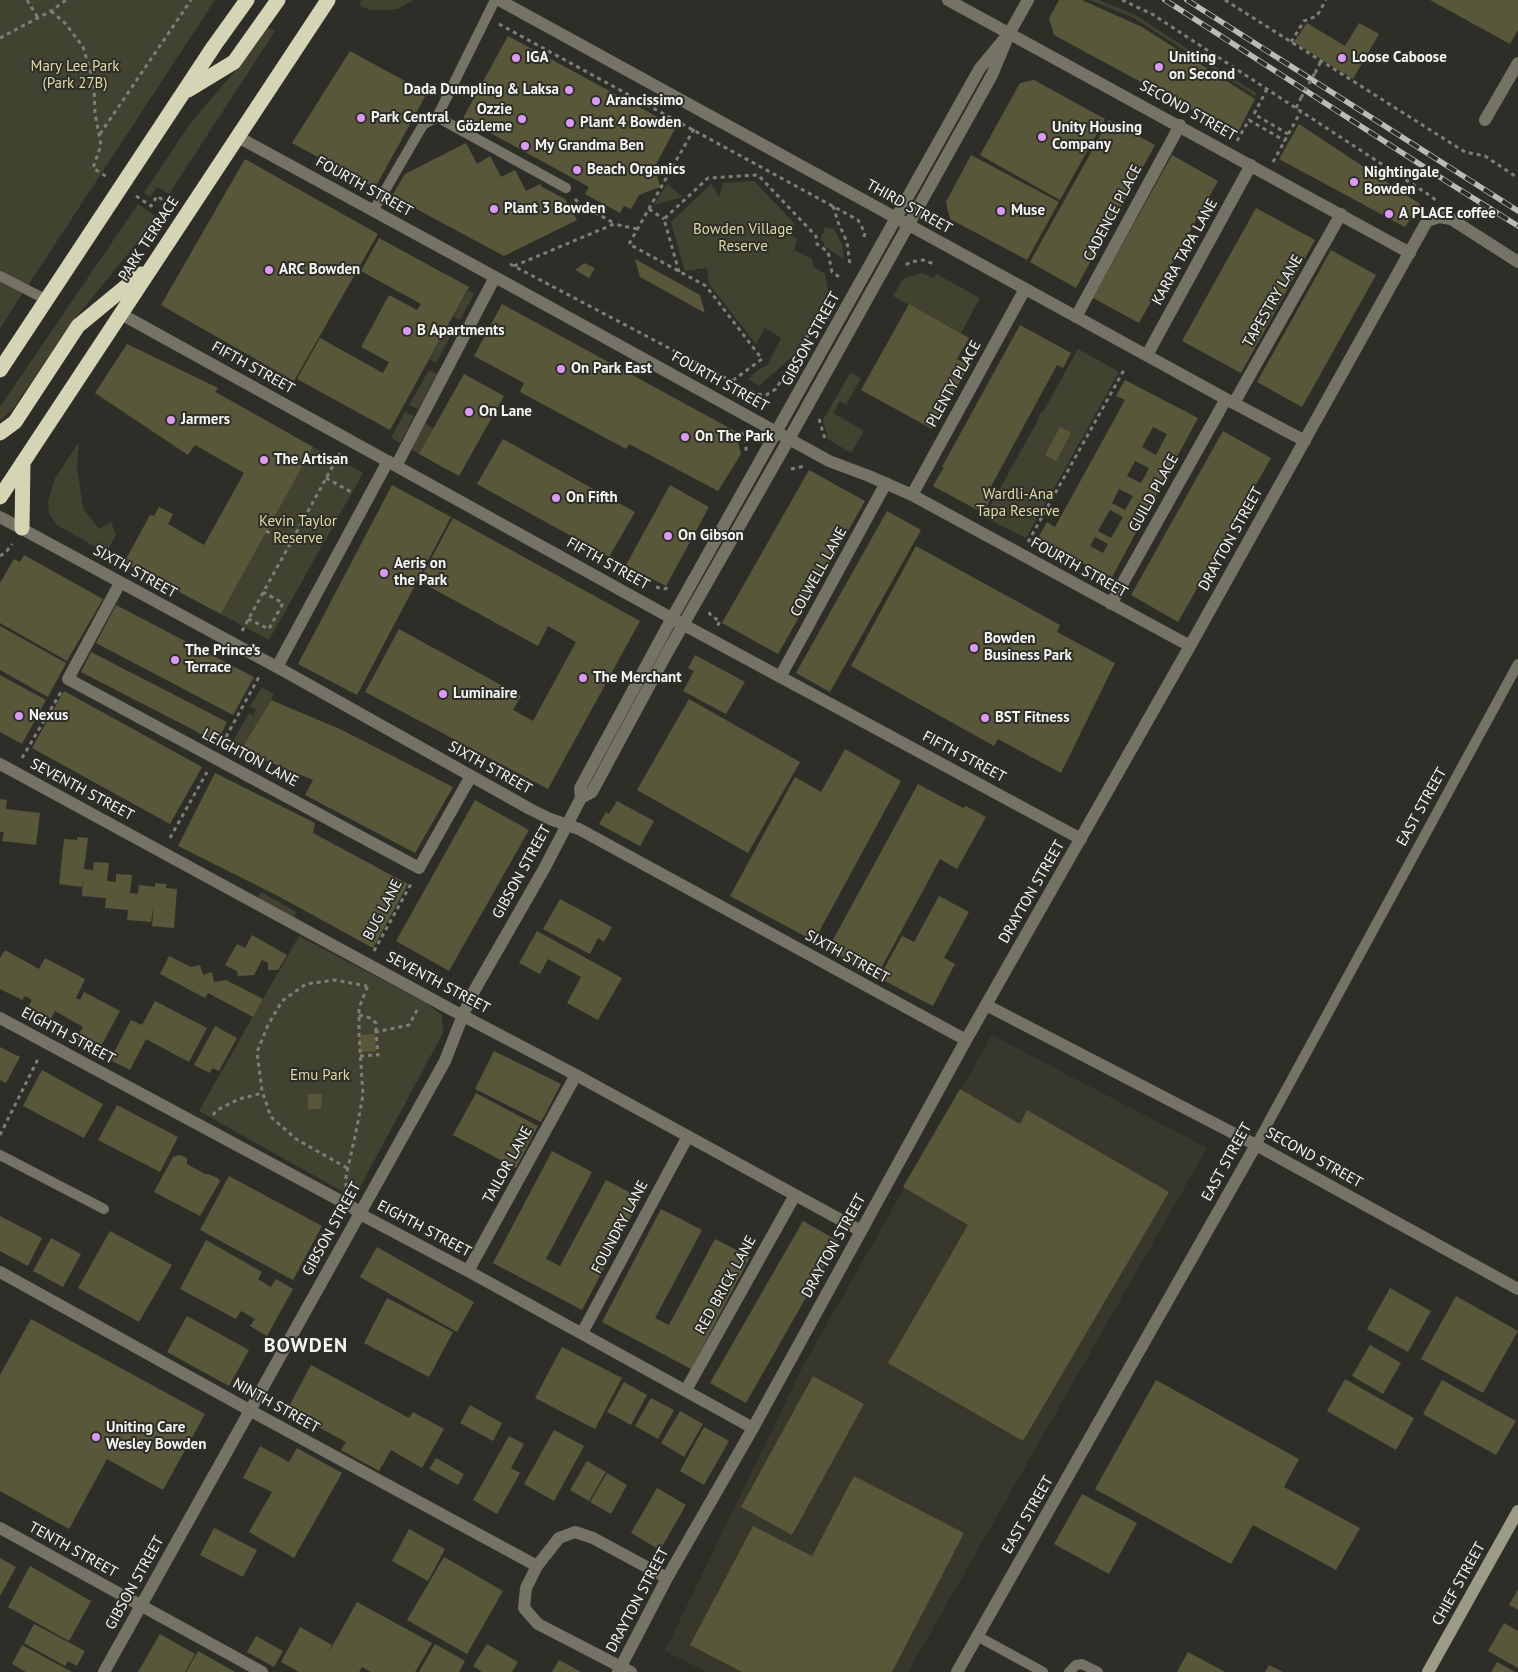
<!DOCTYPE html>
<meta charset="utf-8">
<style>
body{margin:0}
canvas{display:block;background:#2e2e29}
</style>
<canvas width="1518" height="1672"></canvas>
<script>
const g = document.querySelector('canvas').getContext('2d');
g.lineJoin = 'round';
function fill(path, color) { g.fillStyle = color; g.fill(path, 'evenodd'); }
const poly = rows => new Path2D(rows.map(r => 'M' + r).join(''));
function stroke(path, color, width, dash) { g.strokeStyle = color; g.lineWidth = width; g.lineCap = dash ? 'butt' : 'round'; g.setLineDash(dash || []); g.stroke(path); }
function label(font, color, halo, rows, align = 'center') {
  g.font = font + ' "PT Sans",sans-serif'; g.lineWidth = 4; g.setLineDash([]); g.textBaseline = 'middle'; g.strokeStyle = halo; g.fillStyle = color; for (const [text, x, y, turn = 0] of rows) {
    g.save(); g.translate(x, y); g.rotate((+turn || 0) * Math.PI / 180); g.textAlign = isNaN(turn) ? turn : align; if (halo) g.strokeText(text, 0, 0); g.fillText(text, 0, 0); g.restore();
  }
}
const built = poly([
 [992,1035,1207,1148,908,1672,707,1672,665,1651,804,1364]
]);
const green = poly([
 [0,0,215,0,0,328],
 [362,0,413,0,398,9,385,10,370,10,359,5],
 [1090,0,1099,0,1135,15,1256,93,1255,96,1134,18],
 [266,26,275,31,169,194,157,187,150,197,144,193,189,125,235,71],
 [754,181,795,224,790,234,797,239,794,250,811,258,814,267,825,274,829,296,795,354,759,386,748,379,758,370,768,365,781,338,765,328,756,344,709,284,707,268,685,271,671,222,711,184,719,197,723,183],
 [667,184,683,197,654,205],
 [138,204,155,216,136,244,69,326,12,410,0,421,0,407],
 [823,227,834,229,842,244,844,259,824,246,824,243,821,240,821,235,825,232],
 [922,273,933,278,936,274,980,298,961,333,893,296,903,279],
 [468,290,474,294,460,320,453,317],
 [449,324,455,328,436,363,430,359],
 [1078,349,1119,372,1026,538,984,517,1036,424,1041,412,1043,412],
 [429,370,437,374,418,409,409,405],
 [850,373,861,378,846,405,840,401,833,413,864,431,851,453,828,439,823,420],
 [405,412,414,416,400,443,391,438],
 [425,424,434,428,419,454,411,449],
 [79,442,77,466,83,508,99,529,111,522,116,535,106,553,57,525,49,514,48,502,55,478],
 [313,447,363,473,269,640,221,614],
 [262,687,274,694,238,756,228,750,249,713,253,716,256,710,250,706],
 [261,892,296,912,293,919,258,898],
 [299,936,426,1003,442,1015,443,1033,354,1198,199,1111]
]);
const building = poly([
 [1059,0,1082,0,1142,27,1255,99,1237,134,1054,35,1049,18],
 [1430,0,1518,0,1518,30,1510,44],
 [1307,23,1345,46,1359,23,1379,34,1353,79,1294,42],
 [508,36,676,127,655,166,660,187,639,195,631,209,624,206,620,213,585,194,589,187,463,118],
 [350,51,427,93,375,188,292,143],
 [1034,80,1105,119,1060,200,980,155,1020,83],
 [1109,120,1155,145,1076,288,1030,262],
 [1299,124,1420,204,1405,227,1279,159],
 [466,143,477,164,490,156,501,177,515,170,526,191,540,184,542,187,565,199,577,220,504,256,392,196,405,174],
 [971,155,1059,202,1027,260,950,219,946,202],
 [1172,155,1218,181,1139,323,1093,298],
 [245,159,378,234,294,381,161,305],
 [1256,208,1315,240,1241,373,1182,341],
 [379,238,469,287,390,430,297,379,320,338,383,373,389,362,361,347,389,295,417,310,421,304,361,271],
 [1331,250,1376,275,1302,407,1257,382],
 [635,259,700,295,705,313,640,277],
 [584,263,595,268,589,278,575,270],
 [502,304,735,431,741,454,718,491,629,444,626,449,520,392,524,383,474,356],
 [909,304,969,338,957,359,969,366,932,429,861,390],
 [1020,325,1071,353,1063,368,1057,365,988,492,993,494,983,513,933,486,944,467,942,467],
 [127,344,218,388,215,392,221,395,313,447,221,614,124,563,150,515,154,516,159,507,173,514,168,524,204,545,244,473,195,445,188,455,95,393],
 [464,374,504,396,459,476,419,454],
 [1125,380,1198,418,1111,579,1038,538,1047,522,1055,527,1125,400,1116,396],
 [1153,427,1167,434,1156,455,1142,447],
 [1135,461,1149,468,1141,483,1127,476],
 [1119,489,1133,496,1125,510,1112,503],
 [1110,510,1123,517,1111,538,1098,531],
 [1095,537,1108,544,1103,553,1090,546],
 [1060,427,1071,433,1056,461,1045,455],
 [1223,431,1271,458,1178,622,1131,595],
 [503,439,635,512,609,557,477,484],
 [809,470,865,501,778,654,722,623],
 [392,485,451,517,357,695,298,664],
 [670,485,709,507,666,586,626,565],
 [887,511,921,530,830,692,796,673],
 [453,518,640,621,548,789,365,692,399,629,521,696,513,710,533,721,576,642,548,626,538,646,419,581],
 [916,546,1060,625,1057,632,1115,663,1061,773,998,739,994,746,851,666],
 [24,555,103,599,67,661,0,623,0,583,14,559,20,562],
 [116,605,254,677,233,715,96,643],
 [0,626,66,663,48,697,0,670],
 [91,652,227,722,217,742,81,672],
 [695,655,745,682,726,714,683,691,694,671,688,668],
 [0,675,46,700,22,744,0,732],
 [64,691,202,767,170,824,32,748],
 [689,699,800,762,748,853,637,790],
 [271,700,342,730,453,787,415,853,305,795,313,780,241,750],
 [845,749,901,781,814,941,730,896,795,777,821,792],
 [215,773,315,823,313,833,408,884,373,948,278,896,178,846],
 [918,784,963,808,966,806,986,817,957,869,940,859,877,976,828,949],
 [0,799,7,800,6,809,40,813,36,845,2,841,4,832,0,832],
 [475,800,529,830,449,971,396,941],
 [617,801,654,821,640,846,599,824,606,812,609,814],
 [77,837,88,838,84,869,93,870,94,862,109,863,107,881,116,882,116,874,132,875,130,893,138,894,139,885,155,887,155,883,167,884,166,888,177,889,174,928,152,926,154,904,151,922,127,920,128,910,105,908,106,898,82,896,83,879,82,887,59,884,64,839,77,840],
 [939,896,969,912,944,958,955,964,933,1006,879,978,902,936,914,942],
 [560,899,612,927,604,942,598,938,590,954,543,929],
 [537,931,622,978,598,1020,567,1003,581,977,548,959,540,974,519,963],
 [252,935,287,955,278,970,268,970,268,963,262,960,254,975,238,976,237,971,225,965,237,944,245,948],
 [5,950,39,969,45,958,85,979,76,998,80,1000,84,992,120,1011,98,1052,76,1039,83,1027,55,1011,51,1019,28,1007,32,1000,25,996,22,1000,0,989,0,958],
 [169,956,191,967,200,965,203,975,212,972,214,982,226,980,263,999,253,1017,208,993,205,998,160,974],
 [155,1001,207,1028,189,1062,146,1039,130,1070,110,1060,131,1020,142,1025],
 [215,1026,237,1038,219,1071,212,1068,210,1073,194,1065],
 [375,1034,376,1051,360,1052,359,1035],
 [0,1047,20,1057,6,1083,0,1080],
 [494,1051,561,1084,541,1122,475,1089],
 [42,1070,103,1104,84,1138,23,1106],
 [960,1089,1020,1124,1027,1110,1169,1192,1023,1441,888,1363,968,1225,903,1187],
 [476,1093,538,1126,516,1168,453,1135],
 [308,1094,322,1094,321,1109,308,1109],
 [117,1105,178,1137,160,1172,98,1140],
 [552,1151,592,1172,546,1259,560,1266,606,1180,641,1198,582,1310,493,1263],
 [180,1155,187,1158,187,1164,205,1174,208,1174,218,1178,220,1181,200,1216,154,1192,173,1157],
 [229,1176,322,1226,293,1280,200,1230],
 [661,1209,702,1230,655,1318,669,1325,715,1239,750,1257,691,1369,602,1322],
 [0,1216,42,1238,28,1266,0,1251],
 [803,1221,838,1241,746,1403,710,1383],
 [110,1231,172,1265,139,1322,78,1288],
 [51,1238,81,1254,63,1287,33,1271],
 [206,1240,262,1272,258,1279,271,1287,276,1279,293,1289,267,1336,250,1326,255,1319,241,1311,236,1319,180,1289],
 [377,1247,474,1302,457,1332,360,1277],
 [1390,1288,1431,1311,1408,1352,1367,1329],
 [1456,1296,1518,1331,1483,1393,1421,1359],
 [387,1298,453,1332,429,1377,364,1343],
 [187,1316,249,1350,229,1386,167,1352],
 [31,1319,205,1414,163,1490,107,1459,69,1529,0,1491,0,1375],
 [1370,1345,1401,1363,1383,1394,1352,1376],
 [562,1347,622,1378,595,1429,535,1398],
 [311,1365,409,1418,413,1412,444,1429,422,1468,391,1450,379,1471,341,1450,346,1442,287,1410],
 [813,1376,864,1404,792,1535,741,1507],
 [1345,1379,1414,1418,1396,1450,1327,1411],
 [1156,1380,1299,1459,1284,1487,1360,1528,1336,1570,1253,1525,1231,1564,1095,1489],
 [1442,1380,1516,1421,1496,1455,1423,1414],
 [624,1382,647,1395,631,1425,607,1412],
 [651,1398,674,1410,658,1439,635,1426],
 [470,1405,502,1423,493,1441,460,1423],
 [680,1411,703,1424,684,1457,661,1443],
 [704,1427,729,1441,704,1485,680,1471],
 [554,1430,584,1446,554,1501,524,1484],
 [509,1436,524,1444,511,1468,520,1473,497,1514,473,1500],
 [260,1446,289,1462,297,1448,342,1473,294,1558,249,1532,272,1492,243,1478],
 [436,1458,464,1474,458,1485,429,1469],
 [587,1461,606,1472,589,1501,570,1490],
 [607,1473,627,1485,611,1514,590,1502],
 [854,1476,964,1533,892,1672,742,1672,690,1645,753,1526,812,1556],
 [657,1488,686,1505,660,1550,631,1533],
 [1082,1494,1137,1523,1109,1574,1054,1544],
 [214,1528,257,1550,243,1577,200,1555],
 [409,1529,445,1549,428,1581,392,1561],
 [444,1557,503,1591,467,1654,407,1620],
 [0,1558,16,1567,0,1596],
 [30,1566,91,1601,69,1641,8,1607],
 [1518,1589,1518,1610,1509,1605],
 [357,1602,432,1643,415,1672,371,1672,362,1667,359,1672,299,1672,281,1662,300,1627,332,1645,325,1659],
 [1504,1623,1518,1631,1518,1668,1488,1651],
 [34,1624,85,1651,77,1666,68,1661,65,1666,24,1643],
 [160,1634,195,1654,185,1672,138,1672],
 [256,1636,283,1651,274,1667,247,1652],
 [435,1644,465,1661,459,1672,419,1672],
 [487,1644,518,1662,512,1672,482,1672,473,1666],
 [22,1645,72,1672,26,1672,12,1664],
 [198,1651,235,1672,186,1672],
 [1188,1652,1225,1672,1177,1672],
 [559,1660,581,1672,552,1672],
 [1497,1662,1515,1672,1491,1672],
 [1269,1665,1283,1672,1265,1672]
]);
const path = poly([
 [27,0,38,18],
 [1122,0,1152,14,1429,195,1437,201],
 [1225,0,1465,152,1485,156,1518,178],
 [51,11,65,23,83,47,94,83,95,113,101,145,93,168,107,177],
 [499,24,858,220,865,233,863,240],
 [0,38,51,11,66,0],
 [1291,42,1304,21,1317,16,1326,0],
 [1315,73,1321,61],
 [1267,89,1254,114,1288,134],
 [1296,108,1301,98],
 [694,129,629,244,706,286,762,359,732,381],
 [100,134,191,0],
 [1237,141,1249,120,1285,141],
 [1273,162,1301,111],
 [136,196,151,206,157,196,171,205],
 [575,199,581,205,614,223],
 [833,206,838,222,847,242,850,265],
 [649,209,664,219],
 [510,264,756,394,766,395,776,389,829,300],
 [906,265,910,262,923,260,934,264],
 [514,266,614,224,637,229],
 [679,272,664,219,708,178,758,175,816,236,817,244,828,252,832,272,842,279],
 [819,419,825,439],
 [741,432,746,441,746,451],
 [791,469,805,466],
 [326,478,353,493],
 [266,531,289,544],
 [1028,542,1124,370],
 [0,556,7,551,12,544],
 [656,587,664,589,670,587],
 [709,612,711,616,720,621,717,627],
 [248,619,269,629,283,603,263,592],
 [242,631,340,453],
 [222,744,260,675],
 [22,758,61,692],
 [170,838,207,772],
 [374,951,412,882],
 [359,1015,370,1018,376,1023,376,1032],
 [360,1056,378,1055,376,1032,409,1025,417,1010],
 [213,1115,217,1110,239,1099,263,1093],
 [0,1135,39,1057],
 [347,1168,296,1139,271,1117,262,1091,257,1052,268,1025,282,1001,306,984,335,980,367,986],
 [346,1187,346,1176,356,1132,363,1095,359,1035,359,1008,368,985]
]);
const lane = poly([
 [437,117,566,188],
 [373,211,423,125,437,117,495,0],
 [0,276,47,300],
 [1256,1145,1518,664],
 [0,1155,104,1209],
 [977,1636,1043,1672],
 [1069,1672,1076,1665,1082,1664,1098,1672]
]);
const street = poly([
 [499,0,1226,399,1305,441],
 [948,0,1410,253],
 [1485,120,1518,63],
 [238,137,495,277,829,461,869,476,912,495,1190,646],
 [121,314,684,625,1081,839],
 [1076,317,1180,125],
 [1147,355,1251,165],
 [1234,403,1341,214],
 [396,466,495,277],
 [912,495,1025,289],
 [0,517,286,672,530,809,550,819,579,829,966,1040],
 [120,583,68,679,419,868,471,776],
 [1111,604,1226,399],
 [277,667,388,461],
 [780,677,886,483],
 [0,764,452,1010,576,1075,861,1231],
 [581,798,592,792,667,653,789,439,992,75,1010,32,1028,0],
 [986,1005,1256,1145,1518,1289],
 [0,1018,352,1207,360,1214,468,1271,753,1428],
 [468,1271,576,1075],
 [0,1272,262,1417,537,1566],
 [582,1333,688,1136],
 [686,1390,795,1195],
 [0,1528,262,1672],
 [104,1672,445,1061,463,1015,474,991,544,869,581,798,580,788,672,618,980,68,1010,32],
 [618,1672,667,1578,753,1428,966,1040,1190,646,1427,221,1439,217,1451,219,1518,262],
 [631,1672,538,1624,524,1608,526,1588,537,1566,559,1538,575,1532,593,1538,667,1578],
 [957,1672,1256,1145]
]);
const secondary = poly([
 [1428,1672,1518,1511]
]);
const highway = poly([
 [188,90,234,62,278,0],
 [0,370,214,46,247,0],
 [0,433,15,422,78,326,141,274],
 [0,497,328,0],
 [22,528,23,462]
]);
const rail = poly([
 [1165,0,1449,183,1518,226],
 [1187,0,1518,211]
]);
const pathBridge = poly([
 [1301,98,1315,73]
]);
const markers = [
 [516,58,5,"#db99f5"],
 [1342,58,5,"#db99f5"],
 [1159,67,5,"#db99f5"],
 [569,90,5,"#db99f5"],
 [596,101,5,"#db99f5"],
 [361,118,5,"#db99f5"],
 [522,119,5,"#db99f5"],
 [570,123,5,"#db99f5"],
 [1042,137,5,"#db99f5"],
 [525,146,5,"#db99f5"],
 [577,170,5,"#db99f5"],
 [1354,182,5,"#db99f5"],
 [494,209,5,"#db99f5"],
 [1001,211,5,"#db99f5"],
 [1389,214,5,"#db99f5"],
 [269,270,5,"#db99f5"],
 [407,331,5,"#db99f5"],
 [561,369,5,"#db99f5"],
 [469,412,5,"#db99f5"],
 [171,420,5,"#db99f5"],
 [685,437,5,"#db99f5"],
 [264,460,5,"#db99f5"],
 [556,498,5,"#db99f5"],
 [668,536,5,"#db99f5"],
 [384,573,5,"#db99f5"],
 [974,648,5,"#db99f5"],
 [175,660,5,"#db99f5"],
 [583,678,5,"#db99f5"],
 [443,694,5,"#db99f5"],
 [19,716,5,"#db99f5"],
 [985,718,5,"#db99f5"],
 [96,1437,5,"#db99f5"]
];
const poiNames = [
 ["IGA",526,58],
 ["Uniting",1169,58],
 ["on Second",1169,75],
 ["Loose Caboose",1352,58],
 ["Dada Dumpling & Laksa",559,90,"right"],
 ["Arancissimo",606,101],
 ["Ozzie",512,110,"right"],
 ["Gözleme",512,127,"right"],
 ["Park Central",371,118],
 ["Plant 4 Bowden",580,123],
 ["Unity Housing",1052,128],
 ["Company",1052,145],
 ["My Grandma Ben",535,146],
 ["Beach Organics",587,170],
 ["Nightingale",1364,173],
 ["Bowden",1364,190],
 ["Plant 3 Bowden",504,209],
 ["Muse",1011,211],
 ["A PLACE coffee",1399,214],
 ["ARC Bowden",279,270],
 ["B Apartments",417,331],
 ["On Park East",571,369],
 ["On Lane",479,412],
 ["Jarmers",181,420],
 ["On The Park",695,437],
 ["The Artisan",274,460],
 ["On Fifth",566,498],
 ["On Gibson",678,536],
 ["Aeris on",394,564],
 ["the Park",394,581],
 ["Bowden",984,639],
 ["Business Park",984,656],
 ["The Prince’s",185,651],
 ["Terrace",185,668],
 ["The Merchant",593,678],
 ["Luminaire",453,694],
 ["Nexus",29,716],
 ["BST Fitness",995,718],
 ["Uniting Care",106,1428],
 ["Wesley Bowden",106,1445]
];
const parkNames = [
 ["Mary Lee Park",75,67],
 ["(Park 27B)",75,84],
 ["Bowden Village",743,230],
 ["Reserve",743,247],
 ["Wardli-Ana",1018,495],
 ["Tapa Reserve",1018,512],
 ["Kevin Taylor",298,522],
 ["Reserve",298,539],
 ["Emu Park",320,1076]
];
const streetNames = [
 ["SECOND STREET",1188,111,29],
 ["FOURTH STREET",364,187,29],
 ["THIRD STREET",909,207,29],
 ["CADENCE PLACE",1113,213,-62],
 ["PARK TERRACE",149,239,-57],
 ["KARRA TAPA LANE",1185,252,-61],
 ["TAPESTRY LANE",1273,301,-60],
 ["GIBSON STREET",811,339,-61],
 ["FIFTH STREET",253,368,29],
 ["FOURTH STREET",720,382,29],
 ["PLENTY PLACE",954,384,-61],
 ["GUILD PLACE",1154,493,-61],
 ["DRAYTON STREET",1231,539,-61],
 ["FIFTH STREET",608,564,29],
 ["FOURTH STREET",1079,568,29],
 ["SIXTH STREET",135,572,29],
 ["COLWELL LANE",819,572,-61],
 ["FIFTH STREET",964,757,28],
 ["LEIGHTON LANE",250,758,28],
 ["SIXTH STREET",490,768,29],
 ["SEVENTH STREET",82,790,28],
 ["EAST STREET",1422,807,-61],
 ["GIBSON STREET",522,872,-61],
 ["DRAYTON STREET",1032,892,-60],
 ["BUG LANE",383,910,-62],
 ["SIXTH STREET",847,957,29],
 ["SEVENTH STREET",438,983,28],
 ["EIGHTH STREET",68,1036,28],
 ["SECOND STREET",1314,1158,29],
 ["EAST STREET",1227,1162,-61],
 ["TAILOR LANE",508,1165,-61],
 ["FOUNDRY LANE",620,1227,-62],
 ["GIBSON STREET",332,1229,-61],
 ["EIGHTH STREET",424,1229,28],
 ["DRAYTON STREET",834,1246,-61],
 ["RED BRICK LANE",726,1285,-61],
 ["NINTH STREET",276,1406,29],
 ["EAST STREET",1028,1515,-60],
 ["TENTH STREET",73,1550,29],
 ["GIBSON STREET",135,1583,-61],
 ["CHIEF STREET",1459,1584,-61],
 ["DRAYTON STREET",638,1600,-62]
];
const districtNames = [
 ["BOWDEN",306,1346]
];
fill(built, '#37372c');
fill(green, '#424231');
fill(building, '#58573a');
stroke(path, '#7e7e79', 3, [4, 4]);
stroke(lane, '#747366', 10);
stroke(street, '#747366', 12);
stroke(secondary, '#9b9b86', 12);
stroke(highway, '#d5d4b4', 15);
stroke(rail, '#babab7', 5.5);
stroke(rail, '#2e2e29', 4, [11]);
stroke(pathBridge, '#7e7e79', 3, [4, 4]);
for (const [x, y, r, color] of markers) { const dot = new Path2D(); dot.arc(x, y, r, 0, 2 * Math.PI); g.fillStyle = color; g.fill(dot); stroke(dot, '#2e2e29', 2); }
label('bold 15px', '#f4f4f1', '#2e2e29', poiNames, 'left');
label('15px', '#dddba2', '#2e2e29', parkNames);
label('15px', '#f4f4f1', '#2e2e29', streetNames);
g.letterSpacing = '1px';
label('bold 20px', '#f4f4f1', '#2e2e29', districtNames);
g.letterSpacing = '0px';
</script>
